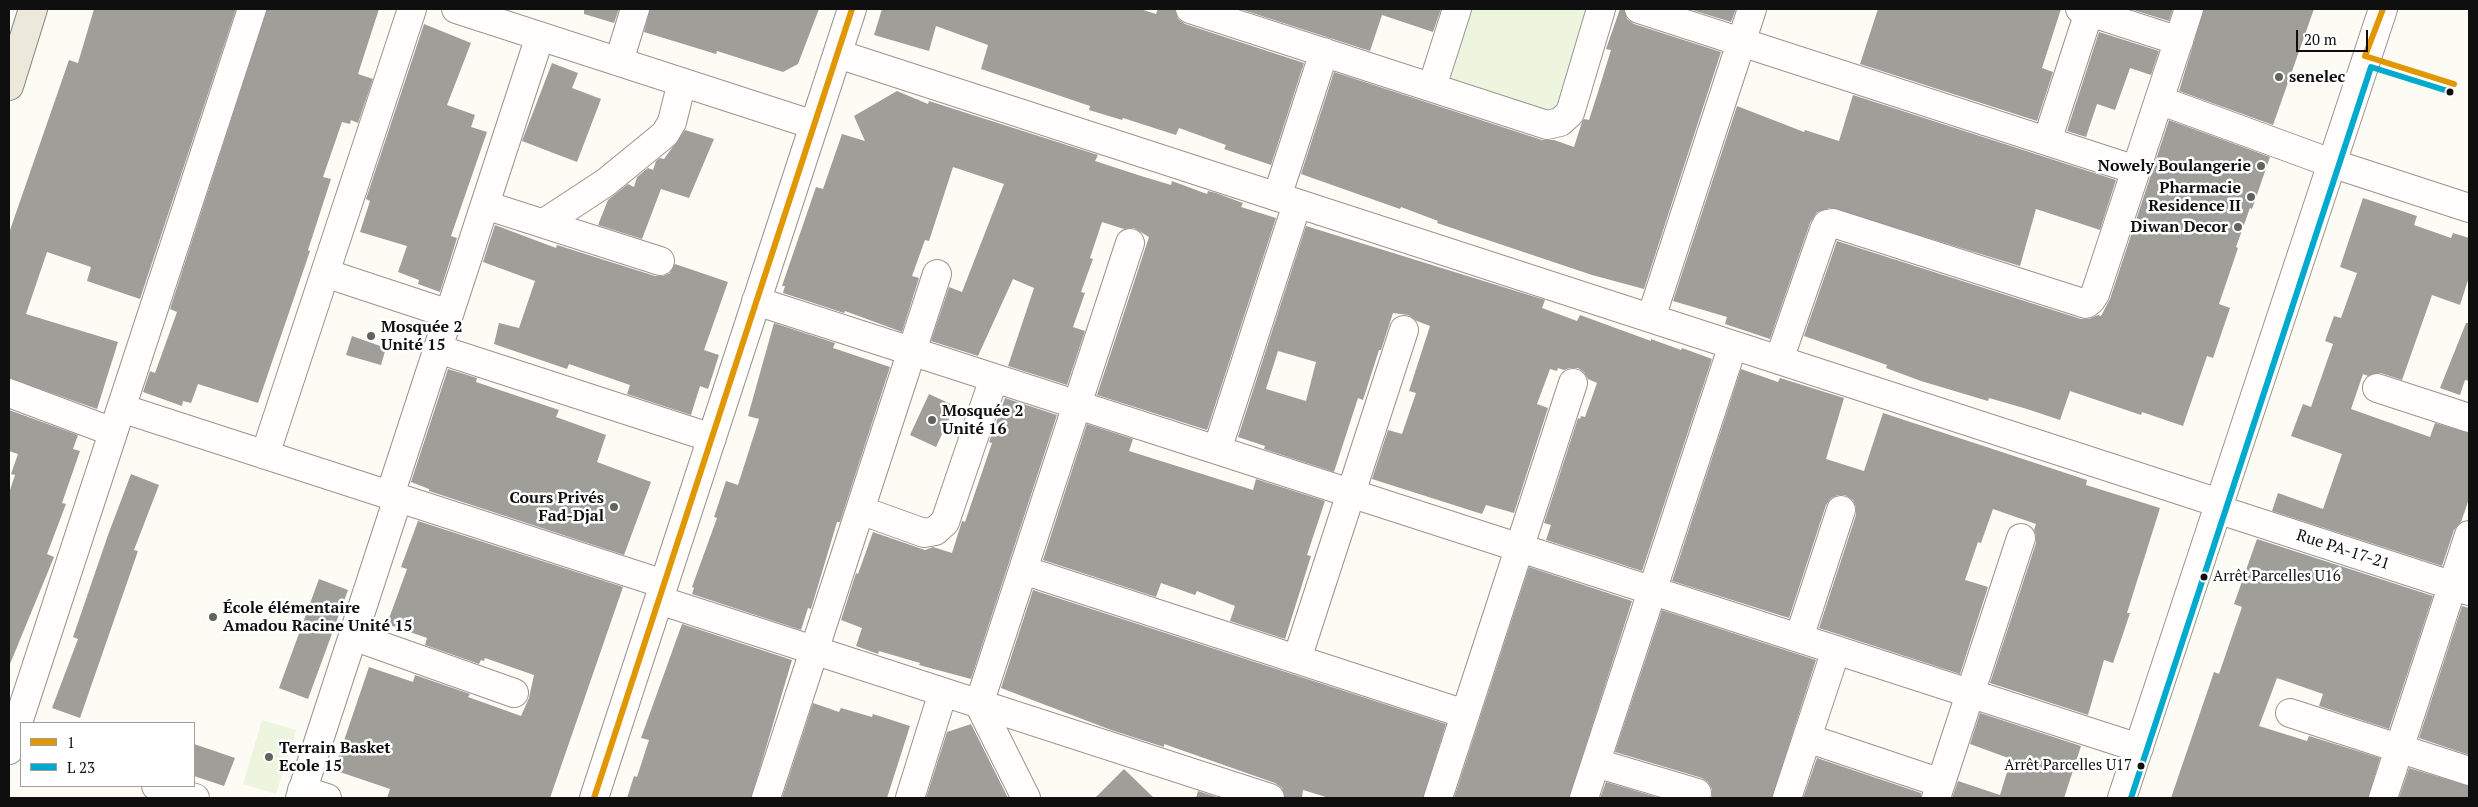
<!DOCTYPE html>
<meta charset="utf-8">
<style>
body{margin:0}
#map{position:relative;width:2478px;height:807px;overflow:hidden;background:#fcfbf4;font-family:"PT Serif",serif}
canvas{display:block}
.frame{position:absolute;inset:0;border:10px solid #0f0f0f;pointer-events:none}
.legend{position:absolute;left:20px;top:722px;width:175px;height:65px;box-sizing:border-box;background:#fff;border:1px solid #9f9f9f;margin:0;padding:6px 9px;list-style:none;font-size:15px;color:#0f0f0f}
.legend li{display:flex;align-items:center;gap:10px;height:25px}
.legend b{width:25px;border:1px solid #9f9f9f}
.scale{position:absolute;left:2296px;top:30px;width:72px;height:22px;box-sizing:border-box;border:2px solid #0f0f0f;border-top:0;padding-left:6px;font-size:15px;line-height:18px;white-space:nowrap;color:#0f0f0f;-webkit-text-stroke:4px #fff;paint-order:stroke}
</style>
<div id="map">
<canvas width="2478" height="807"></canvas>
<div class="frame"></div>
<ul class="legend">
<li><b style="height:6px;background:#e09702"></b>1</li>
<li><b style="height:6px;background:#00a9ce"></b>L 23</li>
</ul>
<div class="scale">20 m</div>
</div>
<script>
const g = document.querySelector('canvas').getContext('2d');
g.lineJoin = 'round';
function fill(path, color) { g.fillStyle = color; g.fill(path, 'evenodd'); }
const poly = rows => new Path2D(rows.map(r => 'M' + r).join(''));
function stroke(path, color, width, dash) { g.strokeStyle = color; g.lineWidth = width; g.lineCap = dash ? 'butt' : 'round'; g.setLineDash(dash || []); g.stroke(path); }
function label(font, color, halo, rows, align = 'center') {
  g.font = font + ' "PT Serif",serif'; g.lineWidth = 5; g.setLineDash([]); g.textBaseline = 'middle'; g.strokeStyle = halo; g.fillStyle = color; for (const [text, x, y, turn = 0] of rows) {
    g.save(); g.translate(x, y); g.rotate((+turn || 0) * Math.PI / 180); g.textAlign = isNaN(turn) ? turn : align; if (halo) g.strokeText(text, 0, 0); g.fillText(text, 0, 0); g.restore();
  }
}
const pitch = poly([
 [1463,9,1594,9,1557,120,1439,82],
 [262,720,296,730,276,794,243,784]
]);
const building = poly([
 [94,9,236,9,140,299,87,281,91,267,47,252,26,314,118,342,97,409,9,378,9,233,69,60,78,63],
 [267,9,379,9,358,74,373,79,358,123,351,120,350,124,342,122,323,177,331,179,308,250,310,251,258,403,198,384,191,403,183,401,182,406,143,392,150,371,155,373,177,312,170,309],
 [584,9,619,9,614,23,584,14],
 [650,9,819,9,798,64,783,72,717,51,716,54,644,32],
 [882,9,1140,9,1156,14,1158,9,1175,9,1178,19,1185,24,1304,63,1271,165,1224,149,1226,145,1179,128,1176,135,1123,118,1122,120,1089,110,1090,106,981,69,988,45,936,26,929,51,874,35],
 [1240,9,1441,9,1433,32,1382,15,1370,51],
 [1620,9,1624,9,1627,19,1634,24,1721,52,1644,289,1592,275,1437,223,1438,221,1401,207,1400,209,1301,174,1334,72,1542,140,1554,140,1574,147,1582,122,1584,119,1589,120,1598,92,1611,50,1606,49],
 [1689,9,1736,9,1731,22],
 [1878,9,2061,9,2042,68,2053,72,2037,121,1860,64],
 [2130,9,2173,9,2169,21],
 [2204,9,2314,9,2273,125,2179,91],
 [424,24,471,43,447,105,475,115,471,127,487,132,451,236,457,238,440,292,418,284,419,280,398,272,407,246,360,232,370,201,366,199],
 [2099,32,2159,51,2151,75,2130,68,2115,110,2097,104,2086,137,2067,131],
 [552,63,578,73,572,88,601,99,577,162,522,141],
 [897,91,928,104,929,101,1098,155,1095,161,1141,176,1171,185,1172,181,1207,194,1208,191,1216,193,1243,203,1241,207,1276,218,1207,430,1097,395,1149,237,1134,228,1124,229,1102,222,1090,258,1093,259,1081,292,1085,293,1073,327,1085,331,1067,385,1008,366,1034,288,1013,279,978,356,931,341,949,287,962,292,1004,184,953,167,929,241,925,240,912,276,919,278,902,332,845,311,844,313,783,293,785,286,782,286,816,187,823,189,842,134,865,141,854,116],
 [1853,95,2116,180,2100,230,2036,209,2020,266,1830,208,1817,212,1810,223,1770,339,1725,324,1727,317,1673,301,1737,106,1804,132,1805,130,1839,141],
 [2169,120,2270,157,2252,209,2250,208,2236,247,2238,248,2219,304,2230,308,2213,358,2207,356,2183,426,2142,412,2141,415,2070,391,2060,420,2027,409,1989,398,1988,401,1921,381,1886,368,1887,365,1804,336,1837,241,2081,319,2089,319,2098,315,2101,316,2110,299],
 [685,130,714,139,689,198,661,189,642,239,598,225,608,200,628,184,634,187,637,177,648,168,653,170,656,161,660,158,664,159],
 [2363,198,2417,216,2414,225,2451,238,2453,233,2469,238,2469,277,2460,305,2432,295,2402,380,2381,373,2368,376,2363,374,2351,409,2430,437,2435,423,2469,433,2469,499,2461,522,2454,530,2442,566,2272,511,2278,493,2323,509,2342,454,2291,436,2303,404,2311,407,2333,344,2325,341,2334,316,2341,318,2357,273,2340,267],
 [495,225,556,248,557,245,655,276,663,276,670,273,675,264,728,282,704,350,719,355,708,389,700,386,691,415,627,394,630,385,569,364,567,369,494,344,499,323,519,328,535,281,483,262],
 [1306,226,1545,300,1542,308,1577,321,1580,315,1651,341,1651,339,1681,350,1682,348,1712,359,1642,571,1546,540,1551,525,1544,523,1578,418,1580,419,1581,416,1585,417,1597,383,1588,379,1584,372,1578,368,1570,368,1564,370,1558,368,1557,371,1550,369,1537,404,1548,408,1514,513,1486,505,1482,514,1372,479,1388,430,1402,434,1416,393,1409,391,1430,326,1417,321,1408,315,1393,313,1381,350,1379,350,1363,400,1358,398,1334,472,1264,449,1265,446,1238,437],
 [1278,351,1316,362,1306,401,1266,389],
 [774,323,835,343,833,348,890,367,840,522,837,522,811,609,808,608,801,630,692,594,694,588,692,587,717,518,714,517,726,481,738,485,759,419,748,416],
 [2466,323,2469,323,2469,381,2465,380,2460,395,2440,388],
 [352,336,386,348,381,365,346,355],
 [448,369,477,378,476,382,559,410,556,417,606,435,597,462,651,482,624,555,429,491,429,489,411,482],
 [1741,369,1778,382,1780,378,1844,398,1826,459,1864,471,1883,413,2087,480,2086,485,2160,508,2127,613,2130,613,2121,640,2113,663,2104,660,2088,715,1990,683,2036,543,2036,535,2034,530,2036,524,1993,509,1981,543,1978,542,1965,580,1988,587,1960,674,1819,628,1856,515,1856,507,1853,500,1845,495,1838,495,1831,498,1826,505,1789,618,1672,581],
 [929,394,955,406,936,447,910,435],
 [1005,398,1057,415,971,679,919,665,920,663,879,651,878,654,856,646,862,628,841,620,856,573,858,574,873,532,925,550,933,547,952,553,962,521,965,522,992,443,989,442],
 [9,410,78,435,73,449,80,451,62,503,66,504,47,554,54,557,10,664,9,493,15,475,11,474,18,454,9,451],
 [1087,424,1133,439,1129,451,1253,490,1256,479,1325,501,1307,555,1311,556,1285,639,1230,621,1235,606,1197,591,1195,595,1161,583,1156,597,1043,560],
 [131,474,159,485,134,550,138,551,80,718,52,708,78,639,73,637,108,535],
 [418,521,623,587,550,798,387,798,390,789,334,770,369,667,413,682,415,675,470,694,468,697,521,716,529,698,534,675,485,658,484,661,481,660,479,664,425,645,427,638,387,624,407,569,401,567],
 [2257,539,2433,596,2389,729,2319,706,2323,694,2277,678,2259,726,2307,741,2309,736,2380,758,2368,798,2171,798,2214,672,2219,674,2242,607,2234,604],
 [1529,567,1632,601,1569,798,1454,798],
 [319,579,348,590,308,699,279,688],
 [1033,590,1446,724,1423,798,1329,798,1303,790,1302,798,1285,798,1282,788,1275,783,1164,744,1164,747,1111,730,1001,688],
 [2462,606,2469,608,2469,755,2419,738],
 [1662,610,1816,660,1772,798,1712,798,1712,789,1708,782,1702,778,1615,752],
 [682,624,792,660,751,798,627,798,634,776,637,777,649,740,641,738],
 [813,703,839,712,841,708,872,717,873,714,910,726,887,798,782,798],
 [1980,713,2081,746,2064,798,1952,798,1958,781,2000,795,2011,759,1970,744],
 [971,724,1008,798,926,798,947,732],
 [194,744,235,758,224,786,194,776],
 [1817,758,1921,793,1921,798,1803,798],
 [2409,768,2469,786,2469,798,2399,798],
 [1124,769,1154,798,1095,798],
 [1606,782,1660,798,1600,798],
 [1198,791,1220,798,1196,798]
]);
const minor = poly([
 [456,9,814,125],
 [1190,9,1547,125,1560,122,1570,113,1601,9],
 [1639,9,2136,170],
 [2080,9,2179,41],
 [838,54,2219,503],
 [619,61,635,9],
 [1432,87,1457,9],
 [2159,100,2331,163,2469,208],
 [2047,141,2089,12],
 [1277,197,1324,52],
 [485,205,660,261],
 [544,223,605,183,665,134,672,122,682,82],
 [325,273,449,314],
 [756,301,2139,748],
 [1651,318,1752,9],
 [438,349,712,438],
 [1779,360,1824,230,1827,224,1833,223,2086,304,2091,300,2095,294,2189,9],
 [2377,388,2469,418],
 [9,393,113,432],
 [121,408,664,584],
 [1217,450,1297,204],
 [265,455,412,9],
 [390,495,540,36],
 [2217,509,2469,591],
 [860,510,924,533,935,531,945,522,994,378],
 [1023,570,1465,714],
 [659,600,1270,798],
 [353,636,514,693],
 [1799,638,1841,510],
 [1297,659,1404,330],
 [2290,713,2469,771],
 [1807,738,1941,783],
 [9,750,252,9],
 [1596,763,1697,793],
 [156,786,195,798],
 [302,790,327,798],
 [300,798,398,498],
 [594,798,852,9],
 [766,798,937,274],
 [910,798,943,692],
 [1026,798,979,704,1130,243],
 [1438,798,1573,383],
 [1584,798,1733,345],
 [1787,798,1836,650],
 [1936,798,2021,538],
 [2122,798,2383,9],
 [2383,798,2469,535]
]);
const major = poly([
 [9,86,33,9]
]);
const bus1 = poly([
 [2383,9,2365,56,2454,84],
 [594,798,852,9]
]);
const bus2 = poly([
 [2131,798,2371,67,2451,92]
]);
const markers = [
 [2279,77,5,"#62625f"],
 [2450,92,4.5,"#0f0f0f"],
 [2261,166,5,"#62625f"],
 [2251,197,5,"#62625f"],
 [2238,227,5,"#62625f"],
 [371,336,5,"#62625f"],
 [932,420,5,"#62625f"],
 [614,507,5,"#62625f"],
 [2204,577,4.5,"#0f0f0f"],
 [213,617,5,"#62625f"],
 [269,757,5,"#62625f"],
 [2141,766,4.5,"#0f0f0f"]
];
const busNames = [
 ["Arrêt Parcelles U16",2213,577],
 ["Arrêt Parcelles U17",2132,766,"right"]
];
const poiNames = [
 ["senelec",2289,77],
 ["Nowely Boulangerie",2251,166,"right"],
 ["Pharmacie",2241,188,"right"],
 ["Residence II",2241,206,"right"],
 ["Diwan Decor",2228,227,"right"],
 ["Mosquée 2",381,327],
 ["Unité 15",381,345],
 ["Mosquée 2",942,411],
 ["Unité 16",942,429],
 ["Cours Privés",604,498,"right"],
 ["Fad-Djal",604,516,"right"],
 ["École élémentaire",223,608],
 ["Amadou Racine Unité 15",223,626],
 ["Terrain Basket",279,748],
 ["Ecole 15",279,766]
];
const streetNames = [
 ["Rue PA-17-21",2343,550,18]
];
fill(pitch, '#eef5de');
fill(building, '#9f9e99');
stroke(minor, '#969592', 30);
stroke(major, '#83837f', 30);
stroke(minor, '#fffefd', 28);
stroke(major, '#ece8da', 28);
stroke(bus1, '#e09702', 6);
stroke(bus2, '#00a9ce', 6);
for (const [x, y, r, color] of markers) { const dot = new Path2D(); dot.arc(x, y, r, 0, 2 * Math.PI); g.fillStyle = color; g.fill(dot); stroke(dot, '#fff', 2); }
label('15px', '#0f0f0f', '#fff', busNames, 'left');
label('bold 16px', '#0f0f0f', '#fff', poiNames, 'left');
label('16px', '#0f0f0f', '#fff', streetNames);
</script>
